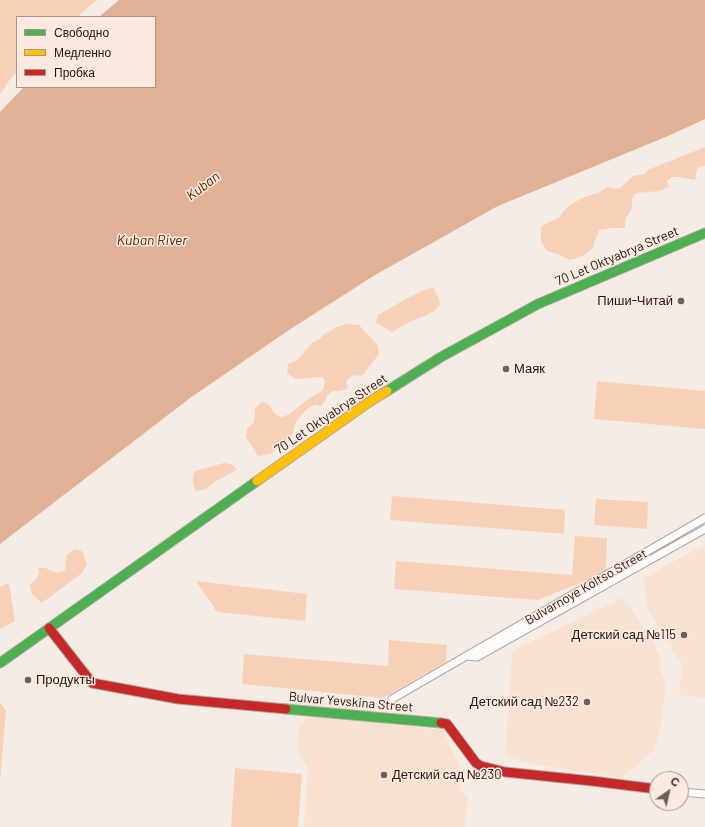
<!DOCTYPE html>
<meta charset="utf-8">
<style>
body{margin:0}
#map{position:relative;width:705px;height:827px;overflow:hidden;background:#f5ebe5;font-family:Barlow,sans-serif}
canvas{display:block}
.legend{position:absolute;left:16px;top:16px;width:140px;height:72px;box-sizing:border-box;background:#fbe9df;border:1px solid #a4958d;margin:0;padding:5px 7px;list-style:none;font-size:12px;color:#211711}
.legend li{display:flex;align-items:center;gap:8px;height:20px}
.legend b{width:20px;border:1px solid #a4958d}
.north{position:absolute;left:649px;top:771px;width:40px;height:40px;box-sizing:border-box;background:#fbe9df;border:1px solid #a4958d;border-radius:50%;rotate:34deg;font-size:11px;font-weight:700;line-height:16px;text-align:center;color:#211711}
.north::after{content:'';display:block;margin:auto;width:14px;height:18px;background:#6b615b;clip-path:polygon(50% 0,100% 100%,50% 72%,0 100%)}
</style>
<div id="map">
<canvas width="705" height="827"></canvas>
<ul class="legend">
<li><b style="height:5px;background:#4caf50"></b>Свободно</li>
<li><b style="height:5px;background:#ffc107"></b>Медленно</li>
<li><b style="height:5px;background:#c62828"></b>Пробка</li>
</ul>
<div class="north">С</div>
</div>
<script>
const g = document.querySelector('canvas').getContext('2d');
g.lineJoin = 'round';
function fill(path, color) { g.fillStyle = color; g.fill(path, 'evenodd'); }
const poly = rows => new Path2D(rows.map(r => 'M' + r).join(''));
function stroke(path, color, width, dash) { g.strokeStyle = color; g.lineWidth = width; g.lineCap = dash ? 'butt' : 'round'; g.setLineDash(dash || []); g.stroke(path); }
function label(font, color, halo, rows, align = 'center') {
  g.font = font + ' Barlow,sans-serif'; g.lineWidth = 3; g.setLineDash([]); g.textBaseline = 'middle'; g.strokeStyle = halo; g.fillStyle = color; for (const [text, x, y, turn = 0] of rows) {
    g.save(); g.translate(x, y); g.rotate((+turn || 0) * Math.PI / 180); g.textAlign = isNaN(turn) ? turn : align; if (halo) g.strokeText(text, 0, 0); g.fillText(text, 0, 0); g.restore();
  }
}
const built = poly([
 [705,544,705,698,679,695,682,664,647,609,644,578],
 [622,598,629,603,661,656,658,663,666,683,662,720,654,750,622,778,533,764,505,756,512,651],
 [310,716,443,730,460,766,460,790,468,796,465,827,304,827,308,767,297,750,299,725]
]);
const green = poly([
 [0,0,97,0,77,17,17,17,17,72,11,78,0,94],
 [705,147,705,166,703,166,697,168,695,180,678,177,673,177,667,181,669,187,660,191,636,193,632,199,632,208,625,220,625,228,612,228,599,230,592,249,583,256,570,260,560,255,547,251,541,242,541,228,543,225,549,222,555,220,560,217,563,212,571,204,587,196,598,193,607,187,615,189,620,188,633,176,637,175,645,174,648,170,655,167],
 [433,287,439,299,440,305,434,311,422,317,409,322,392,332,376,323,378,315,406,299,422,291],
 [346,324,359,325,378,346,379,354,363,375,352,376,346,381,348,388,341,391,333,391,327,396,325,401,321,406,315,405,308,408,297,420,291,437,283,443,270,454,258,456,246,437,247,429,254,422,255,409,262,401,269,405,274,413,281,418,291,413,307,400,323,390,325,381,322,377,296,379,287,373,288,364,297,360,312,343,319,339,326,333,335,328],
 [597,381,705,391,705,429,594,419],
 [224,463,232,464,237,470,216,481,206,489,196,491,193,483,193,478,195,471],
 [392,496,565,510,564,534,390,520],
 [596,499,648,502,647,529,594,525],
 [575,536,607,538,606,573,537,600,394,589,396,561,572,575],
 [74,549,82,551,87,564,82,573,42,603,33,595,29,585,36,580,39,573,38,568,45,568,58,573,65,570,66,556],
 [196,581,307,594,305,621,217,612],
 [9,583,15,621,0,629,0,587],
 [389,640,447,645,446,662,383,698,242,684,244,654,388,666],
 [0,702,6,711,0,781],
 [235,768,302,774,298,827,231,827]
]);
const water = poly([
 [119,0,705,0,705,119,668,136,498,206,375,275,289,330,190,398,0,544,0,112,24,87,155,87,155,17,99,17]
]);
const street = poly([
 [466,656,477,657,705,529],
 [392,699,705,518],
 [681,792,705,794]
]);
const fast = poly([
 [387,391,441,357,538,304,705,233],
 [0,663,257,481],
 [286,709,441,723]
]);
const slow = poly([
 [257,481,369,402,387,391]
]);
const jam = poly([
 [49,628,92,683,178,699,286,709],
 [441,723,447,724,476,763,481,766,505,772,592,781,657,789]
]);
const markers = [
 [681,301,4,"#6b615b"],
 [506,369,4,"#6b615b"],
 [684,635,4,"#6b615b"],
 [28,680,4,"#6b615b"],
 [587,702,4,"#6b615b"],
 [384,775,4,"#6b615b"]
];
const streetNames = [
 ["70 Let Oktyabrya Street",617,256,-23],
 ["70 Let Oktyabrya Street",331,414,-34],
 ["Bulvarnoye Koltso Street",586,587,-30],
 ["Bulvar Yevskina Street",351,702,5]
];
const poiNames = [
 ["Пиши-Читай",673,301],
 ["Маяк",514,369,"left"],
 ["Детский сад №115",676,635],
 ["Продукты",36,680,"left"],
 ["Детский сад №232",579,702],
 ["Детский сад №230",392,775,"left"]
];
const waterNames = [
 ["Kuban",203,186,-37],
 ["Kuban River",152,240]
];
fill(built, '#f9e1d2');
fill(green, '#f7d0b8');
fill(water, '#e0b194');
stroke(street, '#b2a8a2', 9);
stroke(fast, '#b2a8a2', 11);
stroke(slow, '#b2a8a2', 11);
stroke(jam, '#b2a8a2', 11);
stroke(street, '#fefcfb', 7);
stroke(fast, '#4caf50', 9);
stroke(slow, '#ffc107', 9);
stroke(jam, '#c62828', 9);
for (const [x, y, r, color] of markers) { const dot = new Path2D(); dot.arc(x, y, r, 0, 2 * Math.PI); g.fillStyle = color; g.fill(dot); stroke(dot, '#fbe9df', 1.5); }
label('13px', '#211711', '#fbe9df', streetNames);
label('13px', '#211711', '#fbe9df', poiNames, 'right');
label('italic 14px', '#532a0c', '#fbe9df', waterNames);
</script>
